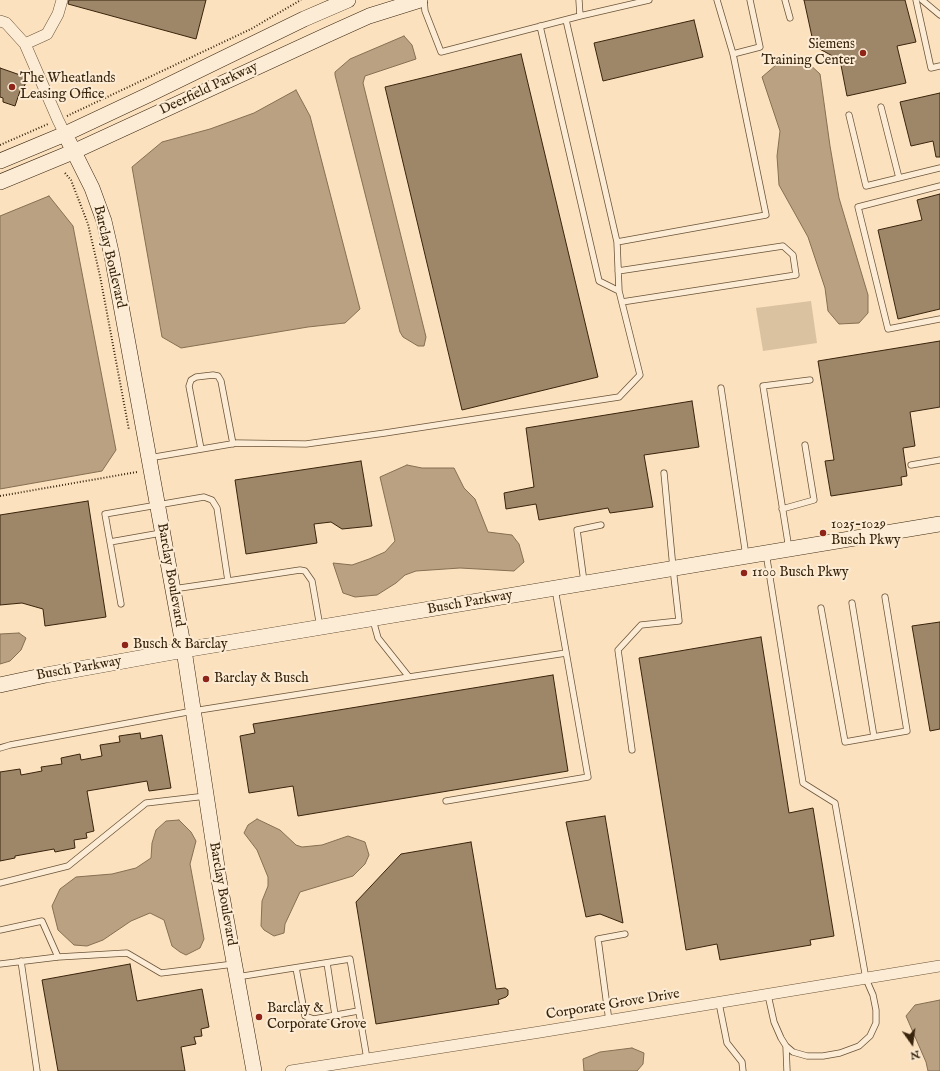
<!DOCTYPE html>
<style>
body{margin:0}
#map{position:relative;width:940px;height:1071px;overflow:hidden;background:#fbe1be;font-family:"IM FELL English",serif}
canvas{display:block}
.north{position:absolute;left:892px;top:1023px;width:40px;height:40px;-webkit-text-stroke:3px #fcecd5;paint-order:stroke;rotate:166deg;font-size:11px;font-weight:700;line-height:16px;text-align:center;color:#39240c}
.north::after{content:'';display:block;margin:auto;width:14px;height:18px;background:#39240c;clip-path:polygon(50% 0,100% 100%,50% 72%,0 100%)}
</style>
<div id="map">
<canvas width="940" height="1071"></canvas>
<div class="north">N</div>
</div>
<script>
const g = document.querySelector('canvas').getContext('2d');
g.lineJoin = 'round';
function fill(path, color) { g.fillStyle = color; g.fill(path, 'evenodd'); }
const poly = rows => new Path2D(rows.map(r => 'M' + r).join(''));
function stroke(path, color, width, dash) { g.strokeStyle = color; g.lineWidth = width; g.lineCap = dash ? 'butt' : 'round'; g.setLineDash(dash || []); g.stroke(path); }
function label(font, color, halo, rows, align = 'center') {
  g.font = font + ' "IM FELL English",serif'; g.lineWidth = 4; g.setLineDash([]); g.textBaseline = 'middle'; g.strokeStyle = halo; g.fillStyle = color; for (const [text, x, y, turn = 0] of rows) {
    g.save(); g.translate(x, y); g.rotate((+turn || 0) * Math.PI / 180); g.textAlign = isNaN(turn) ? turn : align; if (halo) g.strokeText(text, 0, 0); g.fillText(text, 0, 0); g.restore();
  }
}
const green = poly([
 [811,301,817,343,763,351,756,308]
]);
const water = poly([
 [404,36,412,45,416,59,365,76,363,83,426,337,424,346,418,346,403,337,400,332,335,75,335,72,350,59,404,36],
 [807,62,820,74,830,146,839,198,868,295,868,313,859,323,839,324,828,311,825,288,808,237,779,185,777,156,780,131,762,77,776,65,807,62],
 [296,90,310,116,360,309,345,323,308,327,181,348,162,337,132,167,162,142,210,129,254,113,296,90],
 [49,196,73,226,116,450,102,471,0,489,0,216,49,196],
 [407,465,422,468,454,468,464,488,475,499,488,532,512,535,519,544,524,562,514,571,460,568,416,571,405,575,396,583,377,595,355,597,343,593,333,563,352,565,369,559,385,552,395,541,380,477,407,465],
 [19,633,26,638,21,650,10,661,0,664,0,634,19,633],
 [257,819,280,830,296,845,302,847,322,845,348,836,365,842,369,855,365,864,353,876,300,892,285,924,284,933,274,936,264,930,261,926,262,901,268,886,268,877,257,850,244,833,248,825,257,819],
 [179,820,191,832,196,841,190,864,204,939,200,948,186,955,180,952,172,946,164,920,150,913,131,921,103,940,87,946,74,945,58,930,52,906,60,889,76,877,112,874,136,868,151,858,152,843,156,830,166,821,179,820],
 [940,1000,940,1071,928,1071,926,1062,906,1016,915,1005,940,1000],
 [632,1048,644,1053,643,1064,637,1071,584,1071,583,1059,600,1052,632,1048]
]);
const building = poly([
 [69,0,206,0,196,39,68,4,69,0],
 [804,0,905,0,916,42,897,46,906,83,847,96,840,60,814,46,804,0],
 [694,20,703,57,603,81,594,43,694,20],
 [521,54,598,377,462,410,385,87,521,54],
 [0,68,23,76,22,80,26,82,22,92,20,91,15,106,3,102,3,98,0,97,0,68],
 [940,93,940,157,936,157,933,141,911,146,900,102,940,93],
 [940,194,940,309,898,319,878,230,922,220,917,200,940,194],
 [940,341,940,407,910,412,915,446,903,448,907,476,901,477,902,485,831,496,825,461,834,460,818,361,940,341],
 [692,401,699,447,644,455,653,507,610,513,608,508,539,520,536,504,506,509,504,493,534,487,526,428,692,401],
 [361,461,372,526,342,529,331,522,314,524,317,543,246,554,235,480,361,461],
 [88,501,106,617,45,626,43,609,22,603,0,605,0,515,88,501],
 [940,622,940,729,930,731,912,626,940,622],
 [761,637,789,813,813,808,834,936,810,940,811,945,720,960,717,944,686,950,639,658,761,637],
 [553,675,568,771,298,816,293,786,249,793,240,736,255,733,253,724,553,675],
 [140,733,141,739,162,735,171,788,149,791,147,781,87,791,94,831,86,833,87,838,74,840,75,848,55,852,54,849,15,856,15,858,0,861,0,772,20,769,21,775,42,771,41,767,62,764,61,758,80,754,81,760,102,756,100,745,120,742,119,736,140,733],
 [605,816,623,923,600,914,586,917,566,822,605,816],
 [471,842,496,989,505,988,508,990,508,995,506,997,498,1000,499,1004,376,1024,356,902,401,854,471,842],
 [130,964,137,1001,202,989,209,1027,201,1029,202,1036,194,1037,196,1044,181,1047,185,1071,58,1071,42,980,130,964]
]);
const path = poly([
 [67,116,251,29,301,0],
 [0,145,48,124],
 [65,173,71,180,88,224,100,276,129,430],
 [0,496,137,472]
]);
const lane = poly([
 [424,0,425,11,441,52,580,16,579,0],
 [717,0,733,54,760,47,750,0],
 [785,0,790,18],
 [916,0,931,68,940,66],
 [922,0,940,15],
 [580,16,649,0],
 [566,20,617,242,766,215,733,54],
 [881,107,899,178],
 [849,115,866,186,940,168],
 [940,186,858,207,888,329,940,319],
 [617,242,619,291],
 [618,271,783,246,793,255,796,275,622,302],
 [721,388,746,556],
 [201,449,189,386,191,380,196,377,213,375,218,376,221,381,233,444],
 [149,458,237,443,306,444,385,433,619,397,640,375,619,291,599,281,540,26],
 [911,465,940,460],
 [782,509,814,500,805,445],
 [110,542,161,533],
 [789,549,763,386,810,380],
 [766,553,803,783,835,803,866,979,873,995,876,1010,876,1023,870,1036,859,1046,840,1053,823,1056,807,1056,793,1052,786,1046,781,1038,774,1022,768,995],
 [584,582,577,530,601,525],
 [173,589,228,581],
 [852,603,874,737],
 [121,604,105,514,204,497,212,500,217,508,228,581,300,570,305,571,312,581,320,627],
 [821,608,845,742,907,731,885,597],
 [373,620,378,638,409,677,566,653],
 [0,748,10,745,193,711,409,677],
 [632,750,618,650,641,625,679,621,673,568,664,473],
 [446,801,588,777,555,589],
 [0,883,68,866,146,803,206,796],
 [0,930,42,921,58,957],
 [21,961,37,1071],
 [327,963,335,1015],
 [0,964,58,957,127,953,161,973,234,964],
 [296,968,305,1016,314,1019,358,1011],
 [237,977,350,959,367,1059],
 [719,1003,727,1043,742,1062,743,1071],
 [609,1021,598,939,625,934],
 [786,1046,787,1071]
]);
const street = poly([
 [0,21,6,23,25,44,58,120,65,134],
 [25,44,47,34,58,14,62,0],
 [291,1071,540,1032,940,966]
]);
const secondary = poly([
 [65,134,92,188,104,221,112,256,184,650,219,880,254,1071],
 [0,161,65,134,148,95,304,19,348,0],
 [0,182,75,151,329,34,369,16,420,0],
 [0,685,46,675,184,650,940,524]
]);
const markers = [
 [863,53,4,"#8f2418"],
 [12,87,4,"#8f2418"],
 [823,533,4,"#8f2418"],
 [744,573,4,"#8f2418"],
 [125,645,4,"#8f2418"],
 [206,679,4,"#8f2418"],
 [259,1017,4,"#8f2418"]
];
const poiNames = [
 ["Siemens",855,45,"right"],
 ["Training Center",855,61,"right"],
 ["The Wheatlands",20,79],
 ["Leasing Office",20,95],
 ["1025-1029",831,525],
 ["Busch Pkwy",831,541],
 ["1100 Busch Pkwy",752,573],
 ["Busch & Barclay",133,645],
 ["Barclay & Busch",214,679],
 ["Barclay &",267,1009],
 ["Corporate Grove",267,1025]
];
const streetNames = [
 ["Deerfield Parkway",209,89,-25],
 ["Barclay Boulevard",109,257,77],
 ["Barclay Boulevard",170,575,80],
 ["Busch Parkway",470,603,-10],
 ["Busch Parkway",79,669,-10],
 ["Barclay Boulevard",222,894,80],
 ["Corporate Grove Drive",613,1005,-9]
];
fill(green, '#dac1a0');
fill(water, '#b9a181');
stroke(water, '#866f52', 1);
fill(building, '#9e8669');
stroke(building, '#39240c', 1);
stroke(lane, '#6a5338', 7);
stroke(street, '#6a5338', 12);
stroke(secondary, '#39240c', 16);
stroke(path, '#39240c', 2, [1, 2]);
stroke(lane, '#fcecd5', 5.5);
stroke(street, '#fcecd5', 11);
stroke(secondary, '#fcecd5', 15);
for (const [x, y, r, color] of markers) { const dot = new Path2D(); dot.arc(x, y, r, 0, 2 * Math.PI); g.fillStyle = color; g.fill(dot); stroke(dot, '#fcecd5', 1.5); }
label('14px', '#39240c', '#fcecd5', poiNames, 'left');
label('14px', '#39240c', '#fcecd5', streetNames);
</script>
